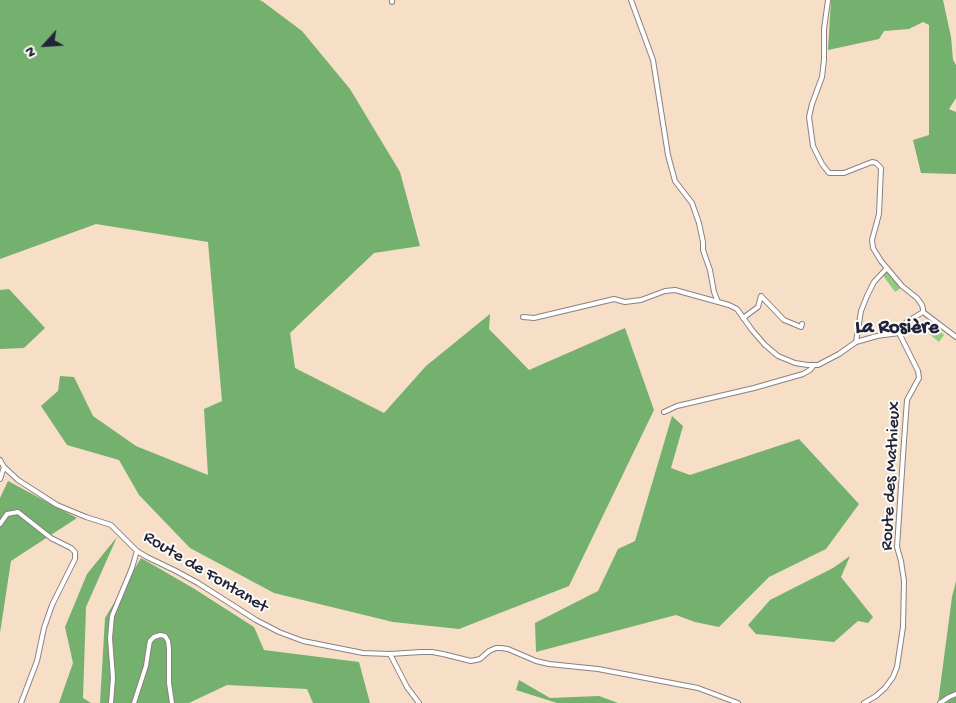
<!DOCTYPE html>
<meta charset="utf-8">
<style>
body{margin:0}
#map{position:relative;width:956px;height:703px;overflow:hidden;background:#f6dfc6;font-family:"Gochi Hand",sans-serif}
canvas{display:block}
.north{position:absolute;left:20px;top:20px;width:50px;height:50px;-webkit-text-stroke:4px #fdfcf7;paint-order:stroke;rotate:244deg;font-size:14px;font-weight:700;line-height:20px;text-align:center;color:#22223b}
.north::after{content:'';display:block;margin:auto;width:18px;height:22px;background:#22223b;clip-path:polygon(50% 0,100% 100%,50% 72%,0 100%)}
</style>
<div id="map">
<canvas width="956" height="703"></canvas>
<div class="north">N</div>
</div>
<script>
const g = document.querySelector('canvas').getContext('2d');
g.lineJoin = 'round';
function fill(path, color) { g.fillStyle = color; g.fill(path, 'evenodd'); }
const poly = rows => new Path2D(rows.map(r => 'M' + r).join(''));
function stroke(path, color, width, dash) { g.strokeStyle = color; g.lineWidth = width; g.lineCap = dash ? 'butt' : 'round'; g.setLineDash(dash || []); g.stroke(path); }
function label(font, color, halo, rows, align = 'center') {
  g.font = font + ' "Gochi Hand",sans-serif'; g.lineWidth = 4; g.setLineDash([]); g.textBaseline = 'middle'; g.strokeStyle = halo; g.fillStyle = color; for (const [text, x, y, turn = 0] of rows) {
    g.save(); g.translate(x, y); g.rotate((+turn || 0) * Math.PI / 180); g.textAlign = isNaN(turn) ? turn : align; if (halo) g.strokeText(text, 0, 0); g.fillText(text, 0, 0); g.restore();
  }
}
const green = poly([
 [886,270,901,288,895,292,882,274],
 [933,325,944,335,939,342,927,332]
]);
const forest = poly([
 [0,0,259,0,262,1,302,31,350,89,400,172,420,246,374,253,290,333,295,368,384,413,426,366,490,314,489,329,529,370,625,328,654,410,569,586,459,629,393,622,274,593,190,548,139,495,119,460,67,445,41,406,58,391,60,376,74,377,93,416,136,446,208,475,204,409,222,401,208,242,96,224,0,259],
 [831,0,943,0,951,37,953,60,956,65,956,98,949,109,956,112,956,174,921,173,913,140,929,135,929,25,923,22,909,29,884,31,879,39,828,50],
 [9,289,45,328,24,348,0,349,0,290],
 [672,416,683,426,671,468,690,475,799,439,859,504,826,549,769,577,719,627,695,622,676,615,536,652,535,623,598,591,618,549,635,541],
 [8,481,77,518,11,561,0,633,0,498],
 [117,537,86,607,83,698,91,703,59,703,73,663,65,627,87,574],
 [850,556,841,577,873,617,868,623,858,621,834,642,756,634,748,625,770,600,833,568],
 [141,558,193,588,254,627,264,650,359,662,370,703,313,703,307,689,227,685,189,703,100,703,105,618],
 [956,581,956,703,938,703,952,597],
 [519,680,550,698,599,696,618,703,557,703,516,690]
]);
const street = poly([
 [392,0,392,2],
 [631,0,653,60,668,155,675,181,692,203,699,223,703,242,703,250,710,270,714,292,718,302],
 [828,0,824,29,824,60,822,77,812,104,809,117,813,146,822,164,829,173,844,173,872,162,876,163,881,168,879,214,872,240,873,248,881,261,902,286,917,298,922,305,923,309,923,312],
 [923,312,956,337],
 [523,317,534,318,614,299,625,302,641,300,665,291,675,290,729,305,737,309,752,330,765,345,778,356,795,363,808,365,818,365,839,354,856,342,877,336,899,333],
 [743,318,758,307,761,296,784,320,801,327,802,324],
 [899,333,900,328,905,323,923,312],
 [856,342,861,311,867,296,874,282,887,268],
 [664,412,677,406,754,388,803,374,810,370,814,365],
 [0,460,4,467,18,480,57,505,86,517,111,525,137,551,147,557,176,571,198,583,256,620,279,632,303,641,363,653,390,654,421,652,432,652,443,654,471,661,480,659,489,651,496,648,501,648,508,649,536,661,549,664,598,669,698,688,738,703],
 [0,479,4,467],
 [0,524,7,514,18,512,51,538,71,548,75,552,75,559,52,605,44,628,37,661,21,703],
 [390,654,407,687,419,703],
 [111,703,113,678,110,638,112,616,132,568,137,551],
 [134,703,146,666,149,646,150,641,154,637,160,635,165,636,168,641,169,648,169,683,172,703],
 [864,703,876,696,885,688,893,677,897,667,903,627,904,581,901,561,897,547,904,441,907,400,919,378,918,371,899,333],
 [940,703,949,697,956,694]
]);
const streetNames = [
 ["Route des Mathieux",892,476,-87],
 ["Route de Fontanet",205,573,31]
];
const quarterNames = [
 ["La Rosière",897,329]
];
fill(green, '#91cc80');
fill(forest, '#74b06e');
stroke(street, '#8c8080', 6);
stroke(street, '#fff', 4);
label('18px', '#22223b', '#fdfcf7', streetNames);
label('bold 20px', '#22223b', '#fdfcf7', quarterNames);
</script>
